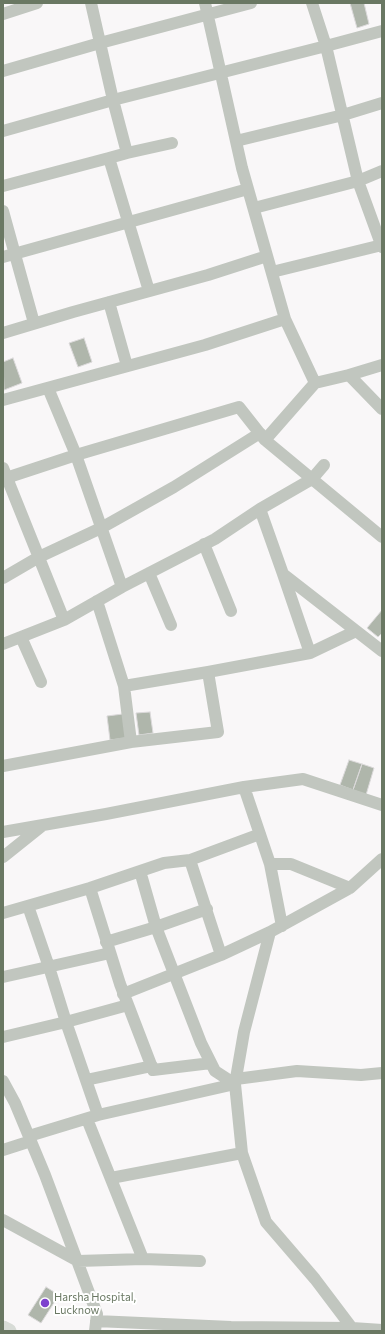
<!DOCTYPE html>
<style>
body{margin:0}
#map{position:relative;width:385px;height:1334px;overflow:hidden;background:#f9f7f8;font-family:Commissioner,sans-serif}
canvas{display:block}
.frame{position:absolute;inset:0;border:4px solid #6a7863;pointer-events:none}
</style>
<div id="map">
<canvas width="385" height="1334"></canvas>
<div class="frame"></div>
</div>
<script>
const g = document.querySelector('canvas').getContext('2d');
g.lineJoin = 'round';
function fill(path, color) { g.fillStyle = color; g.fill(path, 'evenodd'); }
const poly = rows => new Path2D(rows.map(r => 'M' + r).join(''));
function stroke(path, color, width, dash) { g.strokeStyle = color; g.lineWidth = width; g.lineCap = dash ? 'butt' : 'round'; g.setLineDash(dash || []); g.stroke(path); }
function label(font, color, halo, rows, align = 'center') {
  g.font = font + ' Commissioner,sans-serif'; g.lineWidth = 4; g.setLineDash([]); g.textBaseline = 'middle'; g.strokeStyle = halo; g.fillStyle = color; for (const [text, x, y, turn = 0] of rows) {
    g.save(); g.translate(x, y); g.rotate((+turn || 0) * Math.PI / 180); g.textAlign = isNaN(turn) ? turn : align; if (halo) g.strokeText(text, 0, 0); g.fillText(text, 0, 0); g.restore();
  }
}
const building = poly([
 [350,3,364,3,369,24,357,28,350,3],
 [84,338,92,362,78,367,69,343,84,338],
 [13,358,22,383,4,390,3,362,13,358],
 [382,610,382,633,378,637,367,628,382,610],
 [150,712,153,733,139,735,136,713,150,712],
 [123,714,126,738,110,740,107,716,123,714],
 [349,760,362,764,353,790,340,785,349,760],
 [362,764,374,768,366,795,353,790,362,764],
 [46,1287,59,1295,41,1323,28,1315,46,1287]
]);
const minor = poly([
 [91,3,113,100,326,46,358,181,382,247],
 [205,3,242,168,285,319],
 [312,3,326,46,382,31],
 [3,14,37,3],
 [3,71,100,43,251,3],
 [3,131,113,100,127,153,109,158,149,291],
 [236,141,343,115,382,103],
 [127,153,172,143],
 [3,186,109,158],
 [254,208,358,181,382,171],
 [3,211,34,323],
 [3,257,248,189],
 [272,272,382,245],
 [109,302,127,366],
 [3,333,73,312,208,275,267,256],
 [349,375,382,365],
 [315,383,265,440,382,537],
 [48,388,76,455,122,587,64,620],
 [3,400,205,345,285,319,315,383,349,375,382,409],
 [324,465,312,479,260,509,283,574,382,651],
 [3,468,64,620,3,644],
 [3,479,76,455,239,407,265,440],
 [204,544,231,611],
 [149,573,171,625],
 [283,574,310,653,356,631],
 [3,578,39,557,101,528,174,487,260,433],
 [122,587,215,539,260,509],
 [97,601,124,686],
 [21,637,41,682],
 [131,742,218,732,208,672],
 [3,766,131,742,124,686,208,672,310,653],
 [244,787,303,779,382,805],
 [3,832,106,814,244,787,270,864,291,864,350,888,382,859],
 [3,857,43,825],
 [190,860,221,955],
 [270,864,282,926],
 [140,871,156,927,201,1043,215,1071,235,1084],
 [90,888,120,984,153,1070,211,1063],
 [350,888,270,932,244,1032,235,1084,242,1153,266,1222,315,1279,352,1328,382,1330],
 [28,906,49,967,66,1022,98,1115,29,1136],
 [3,913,90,888,164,863,190,860,260,834],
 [106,942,156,927,207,909],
 [3,977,110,953],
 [123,994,221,955,270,932],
 [3,1037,66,1022,128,1005],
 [236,1079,297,1071,361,1075,382,1073],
 [86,1080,152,1066],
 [3,1081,15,1103,45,1175,97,1314,95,1331],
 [98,1115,235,1084],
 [3,1150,31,1141],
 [111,1178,242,1153],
 [3,1220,78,1261,143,1259,87,1119],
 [143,1259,200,1261],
 [96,1321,231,1327,352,1328]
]);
const major = poly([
 [3,1328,9,1331]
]);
const markers = [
 [45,1303,5,"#7d42ce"]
];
const poiNames = [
 ["Harsha Hospital,",54,1297],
 ["Lucknow",54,1310]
];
fill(building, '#afb6ab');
stroke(building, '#dbd9da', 1);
stroke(minor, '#c1c6bf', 12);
stroke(major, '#d7dbd6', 15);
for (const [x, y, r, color] of markers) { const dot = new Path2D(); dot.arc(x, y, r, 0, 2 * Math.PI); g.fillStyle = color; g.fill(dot); stroke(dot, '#fff', 1.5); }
label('11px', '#6a7863', '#fff', poiNames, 'left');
</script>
